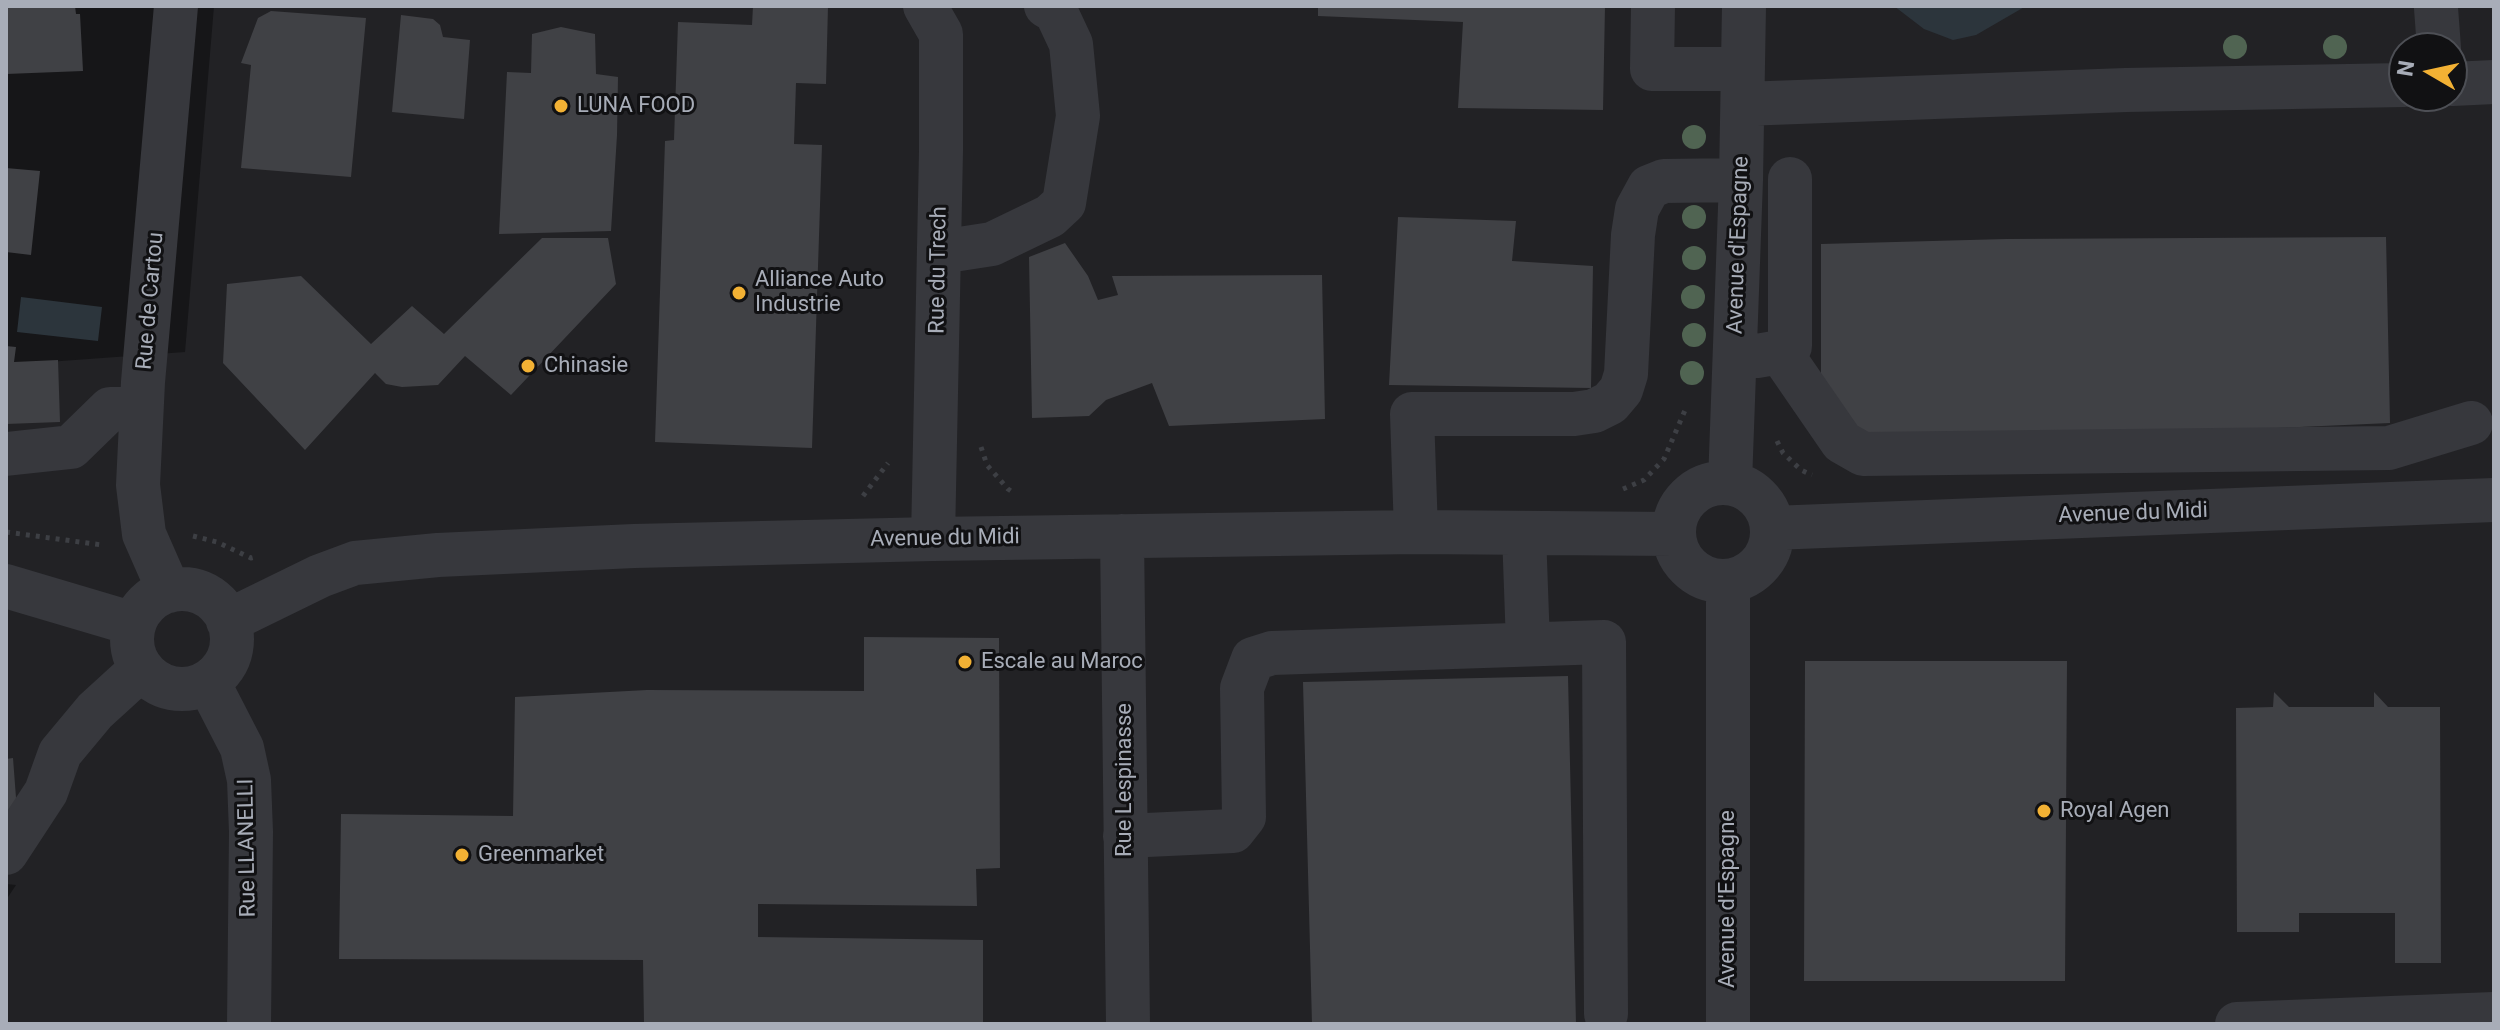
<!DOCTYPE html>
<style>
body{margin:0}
#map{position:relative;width:2500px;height:1030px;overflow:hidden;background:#161618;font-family:Roboto,sans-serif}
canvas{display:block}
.frame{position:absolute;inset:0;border:8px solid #a8adb8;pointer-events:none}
.north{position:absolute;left:2388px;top:32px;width:80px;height:80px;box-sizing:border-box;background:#111113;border:2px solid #4d4f55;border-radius:50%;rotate:279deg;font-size:22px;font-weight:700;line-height:32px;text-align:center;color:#a8adb8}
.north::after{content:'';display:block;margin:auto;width:28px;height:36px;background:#f2b134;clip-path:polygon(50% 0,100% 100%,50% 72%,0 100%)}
</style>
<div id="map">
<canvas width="2500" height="1030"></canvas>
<div class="frame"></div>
<div class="north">N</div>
</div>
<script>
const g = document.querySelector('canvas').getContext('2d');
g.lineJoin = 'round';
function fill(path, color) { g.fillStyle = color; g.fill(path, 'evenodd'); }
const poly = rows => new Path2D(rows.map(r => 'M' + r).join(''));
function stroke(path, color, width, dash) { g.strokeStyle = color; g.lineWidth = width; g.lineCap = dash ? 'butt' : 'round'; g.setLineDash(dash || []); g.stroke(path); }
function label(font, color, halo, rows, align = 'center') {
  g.font = font + ' Roboto,sans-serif'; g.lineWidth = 6; g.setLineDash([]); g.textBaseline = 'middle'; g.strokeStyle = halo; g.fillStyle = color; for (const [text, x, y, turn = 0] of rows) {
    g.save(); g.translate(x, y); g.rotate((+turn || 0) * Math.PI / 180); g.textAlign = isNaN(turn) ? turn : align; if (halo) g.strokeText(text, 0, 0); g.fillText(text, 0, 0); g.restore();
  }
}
const built = poly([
 [214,6,2494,6,2494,1024,6,1024,6,900,16,885,6,884,6,365,185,352],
 [2404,48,2452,48,2452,96,2404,96]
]);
const water = poly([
 [1894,6,2026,6,1976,35,1953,40,1924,29],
 [21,297,102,307,98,341,17,332]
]);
const building = poly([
 [6,6,75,6,76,14,80,14,83,71,6,74],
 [753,6,828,6,826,84,796,83,794,144,822,145,812,448,655,442,665,141,674,140,678,22,752,25],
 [1318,6,1605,6,1603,110,1458,108,1463,22,1318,16],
 [271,11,366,18,351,177,241,168,251,65,241,63,258,18],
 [401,15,433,19,440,25,443,37,470,40,464,119,392,112],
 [561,27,595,34,596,74,618,77,617,135,611,231,499,234,507,72,531,73,532,34],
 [6,168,40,171,31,255,6,252],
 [1398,217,1516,221,1512,261,1593,266,1591,388,1389,385],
 [2386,237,2390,423,1871,446,1821,382,1821,244,2006,239],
 [542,238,608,238,616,284,511,395,465,356,438,385,402,387,386,384,375,373,305,450,223,363,227,284,301,276,371,344,412,306,444,334],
 [1065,243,1088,276,1098,300,1118,295,1112,276,1322,275,1325,419,1169,426,1152,383,1106,400,1089,416,1032,418,1029,257],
 [6,346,16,347,14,362,58,360,60,422,6,424],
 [864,637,999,638,1000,868,976,869,977,906,758,904,758,937,983,940,983,1024,644,1024,643,960,339,959,341,814,513,816,515,697,647,690,864,691],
 [1805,661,2067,661,2065,981,1804,981],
 [1568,676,1576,1024,1312,1024,1303,682],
 [2274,692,2289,707,2374,707,2374,692,2388,707,2440,707,2441,963,2395,963,2395,913,2299,913,2299,932,2237,932,2236,708,2273,707],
 [13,758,17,811,6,812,6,759]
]);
const path = poly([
 [1777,441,1783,453,1801,470,1812,475],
 [981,447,987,465,1008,489,1014,493],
 [1623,489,1644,480,1664,459,1686,408],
 [863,496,888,463],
 [6,532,102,545],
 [193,536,217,542,251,558,255,557]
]);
const minor = poly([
 [925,6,941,34,941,151,933,539],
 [1653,6,1652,69,1743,69],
 [2436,8,2439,48],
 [2452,84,2494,82],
 [1743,104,2126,90,2404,85],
 [940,252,992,244,1050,216,1064,203,1078,116,1071,44,1056,12,1046,6],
 [1780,352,1842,442,1863,454,2389,448,2471,423],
 [1757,356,1780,352,1790,346,1790,179],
 [6,454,71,447,110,409,141,409],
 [1730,483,1741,180,1744,6],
 '1674 532a49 49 0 1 1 98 0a49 49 0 1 1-98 0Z',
 [1772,528,2494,500],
 [1416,532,1412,414,1574,414,1594,411,1610,403,1621,390,1626,374,1633,235,1637,209,1649,187,1664,181,1741,180],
 [1524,533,1528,644],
 [1122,536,1128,1024],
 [6,586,134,624],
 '132 639a50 50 0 1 1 100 0a50 50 0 1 1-100 0Z',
 [169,591,144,534,138,485,143,382,176,6],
 [228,621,320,576,355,563,438,555,634,546,933,539,1416,532,1674,534],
 [208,682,242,748,249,780,251,832,249,1024],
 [1125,836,1233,831,1244,817,1242,688,1253,659,1272,653,1604,642,1606,1014],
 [6,853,46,792,60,753,95,711,141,669],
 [1728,1024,1728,581],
 [2237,1024,2494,1014]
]);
const trees = [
 [2235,47],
 [2335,47],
 [1694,137],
 [1694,217],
 [1694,258],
 [1693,297],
 [1694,335],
 [1692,373]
];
const markers = [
 [561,106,8,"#f2b134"],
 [739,293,8,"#f2b134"],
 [528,366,8,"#f2b134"],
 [965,662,8,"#f2b134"],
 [2044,811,8,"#f2b134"],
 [462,855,8,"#f2b134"]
];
const poiNames = [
 ["LUNA FOOD",577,106],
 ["Alliance Auto",755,280],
 ["Industrie",755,305],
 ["Chinasie",544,366],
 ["Escale au Maroc",981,662],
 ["Royal Agen",2060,811],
 ["Greenmarket",478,855]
];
const streetNames = [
 ["Avenue d'Espagne",1739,245,-88],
 ["Rue du Trech",939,270,-89],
 ["Rue de Cartou",151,301,-85],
 ["Avenue du Midi",2133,514,-2],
 ["Avenue du Midi",945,539,-1],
 ["Rue Lespinasse",1125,780,-90],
 ["Rue LLANELLI",248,848,-91],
 ["Avenue d'Espagne",1728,899,-90]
];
fill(built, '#222225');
fill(water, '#2c353c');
fill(building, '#404145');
stroke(path, '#3d3f44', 5, [4, 6]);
stroke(minor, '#37383d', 44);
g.fillStyle = '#506452';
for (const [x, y] of trees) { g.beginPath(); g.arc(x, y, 12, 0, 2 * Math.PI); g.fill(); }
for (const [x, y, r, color] of markers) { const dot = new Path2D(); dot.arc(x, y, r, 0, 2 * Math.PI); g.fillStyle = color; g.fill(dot); stroke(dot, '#111113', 3); }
label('22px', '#a8adb8', '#111113', poiNames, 'left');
label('22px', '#a8adb8', '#111113', streetNames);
</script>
